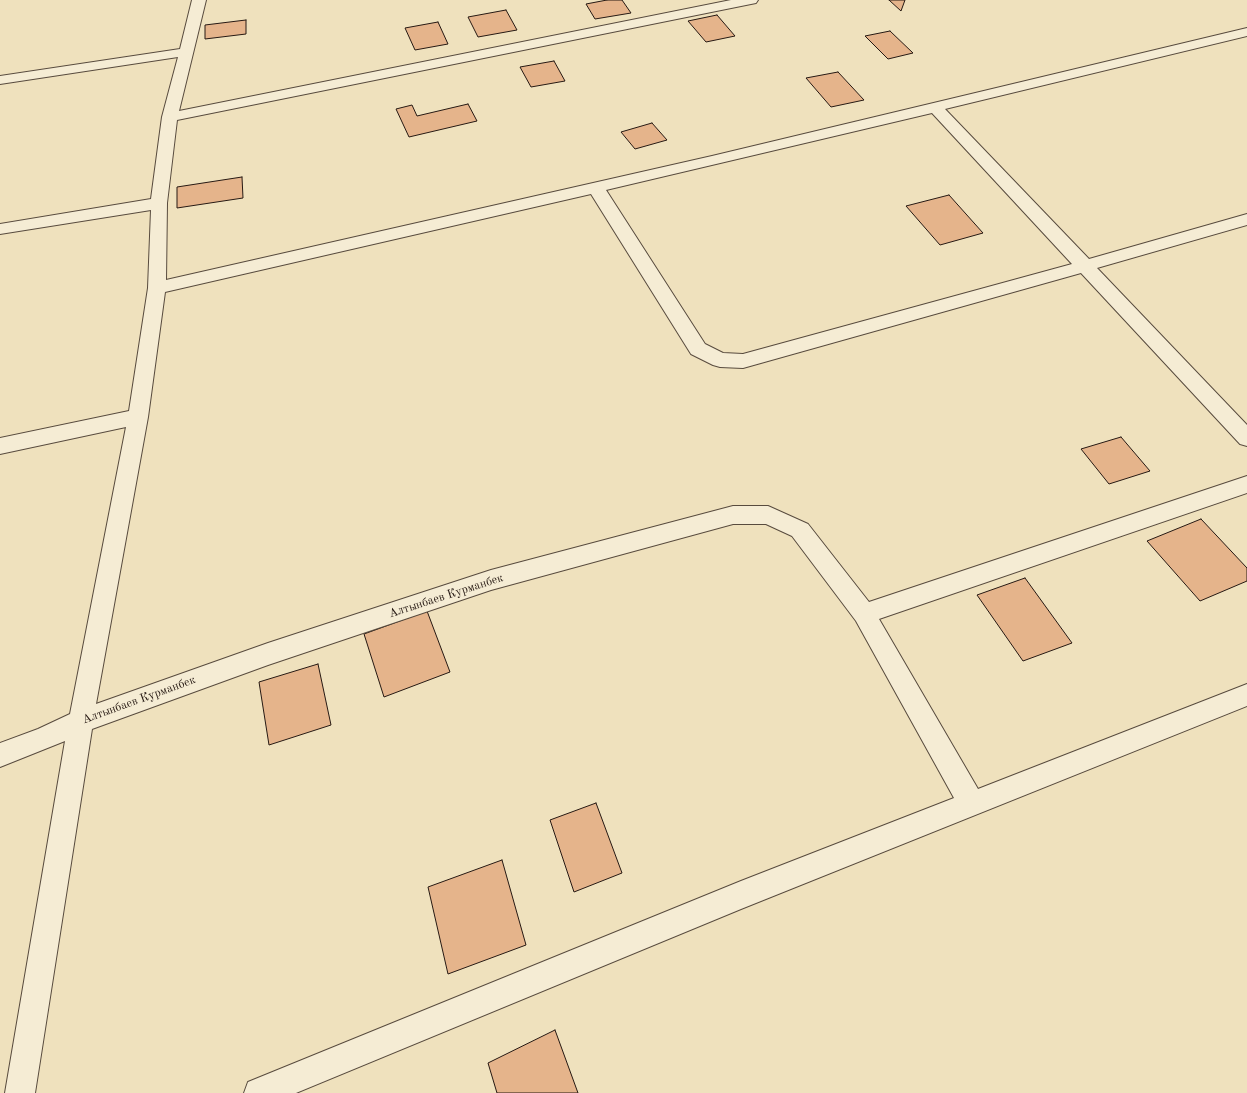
<!DOCTYPE html>
<meta charset="utf-8">
<style>
body{margin:0}
canvas{display:block;background:#efe1bd}
</style>
<canvas width="1247" height="1093"></canvas>
<script>
const g = document.querySelector('canvas').getContext('2d');
g.lineJoin = 'round';
function fill(path, color) { g.fillStyle = color; g.fill(path, 'evenodd'); }
const poly = rows => new Path2D(rows.map(r => 'M' + r).join(''));
function stroke(path, color, width, dash) { g.strokeStyle = color; g.lineWidth = width; g.lineCap = dash ? 'butt' : 'round'; g.setLineDash(dash || []); g.stroke(path); }
function label(font, color, halo, rows, align = 'center') {
  g.font = font + ' "Old Standard TT",serif'; g.lineWidth = 3.5; g.setLineDash([]); g.textBaseline = 'middle'; g.strokeStyle = halo; g.fillStyle = color; for (const [text, x, y, turn = 0] of rows) {
    g.save(); g.translate(x, y); g.rotate((+turn || 0) * Math.PI / 180); g.textAlign = isNaN(turn) ? turn : align; if (halo) g.strokeText(text, 0, 0); g.fillText(text, 0, 0); g.restore();
  }
}
const building = poly([
 [607,0,622,0,631,13,595,19,586,4,607,0],
 [889,0,905,0,901,11,889,0],
 [506,10,517,30,478,37,468,17,506,10],
 [717,15,735,36,706,42,688,21,717,15],
 [246,20,246,34,205,39,205,25,246,20],
 [438,22,448,44,415,50,405,28,438,22],
 [890,31,913,53,888,59,865,36,890,31],
 [554,61,565,81,531,87,520,67,554,61],
 [838,72,864,100,831,107,806,78,838,72],
 [468,104,477,121,409,137,396,109,412,105,417,116,468,104],
 [652,123,667,140,635,149,621,132,652,123],
 [242,177,243,198,177,208,177,187,242,177],
 [949,195,983,233,940,245,906,206,949,195],
 [1121,437,1150,471,1109,484,1081,449,1121,437],
 [1201,519,1247,568,1247,581,1200,601,1147,541,1201,519],
 [1025,578,1072,643,1023,661,977,595,1025,578],
 [427,611,450,672,384,697,364,634,427,611],
 [318,664,331,725,269,745,259,682,318,664],
 [596,803,622,873,574,892,550,820,596,803],
 [502,860,526,945,448,974,428,887,502,860],
 [555,1030,578,1093,497,1093,488,1063,555,1030]
]);
const minor = poly([
 [192,0,206,0,179,111,731,0,758,0,756,3,751,4,177,120,167,203,166,280,712,156,1247,28,1247,36,945,109,1089,259,1247,214,1247,225,1097,268,1247,425,1247,446,1240,444,1081,273,743,368,720,367,713,365,691,354,591,194,165,292,148,417,96,704,268,643,491,570,733,506,768,506,808,524,869,602,1247,476,1247,493,879,619,978,789,1247,684,1247,706,741,909,296,1093,244,1093,248,1082,741,881,954,798,856,621,792,536,766,524,733,524,491,590,268,665,92,729,35,1093,5,1093,65,741,0,767,0,743,38,729,70,714,126,427,0,454,0,438,129,411,148,288,151,210,0,234,0,224,151,199,162,117,178,57,0,84,0,76,180,49,192,0],
 [932,113,1072,264,743,354,723,353,705,344,606,190,932,113]
]);
const streetNames = [
 ["Алтынбаев Курманбек",446,596,-18],
 ["Алтынбаев Курманбек",139,700,-20]
];
fill(building, '#e5b48b');
stroke(building, '#261913', 1);
stroke(minor, '#584b3e', 2);
fill(minor, '#f5ecd4');
label('12px', '#261913', '#f5ecd4', streetNames);
</script>
